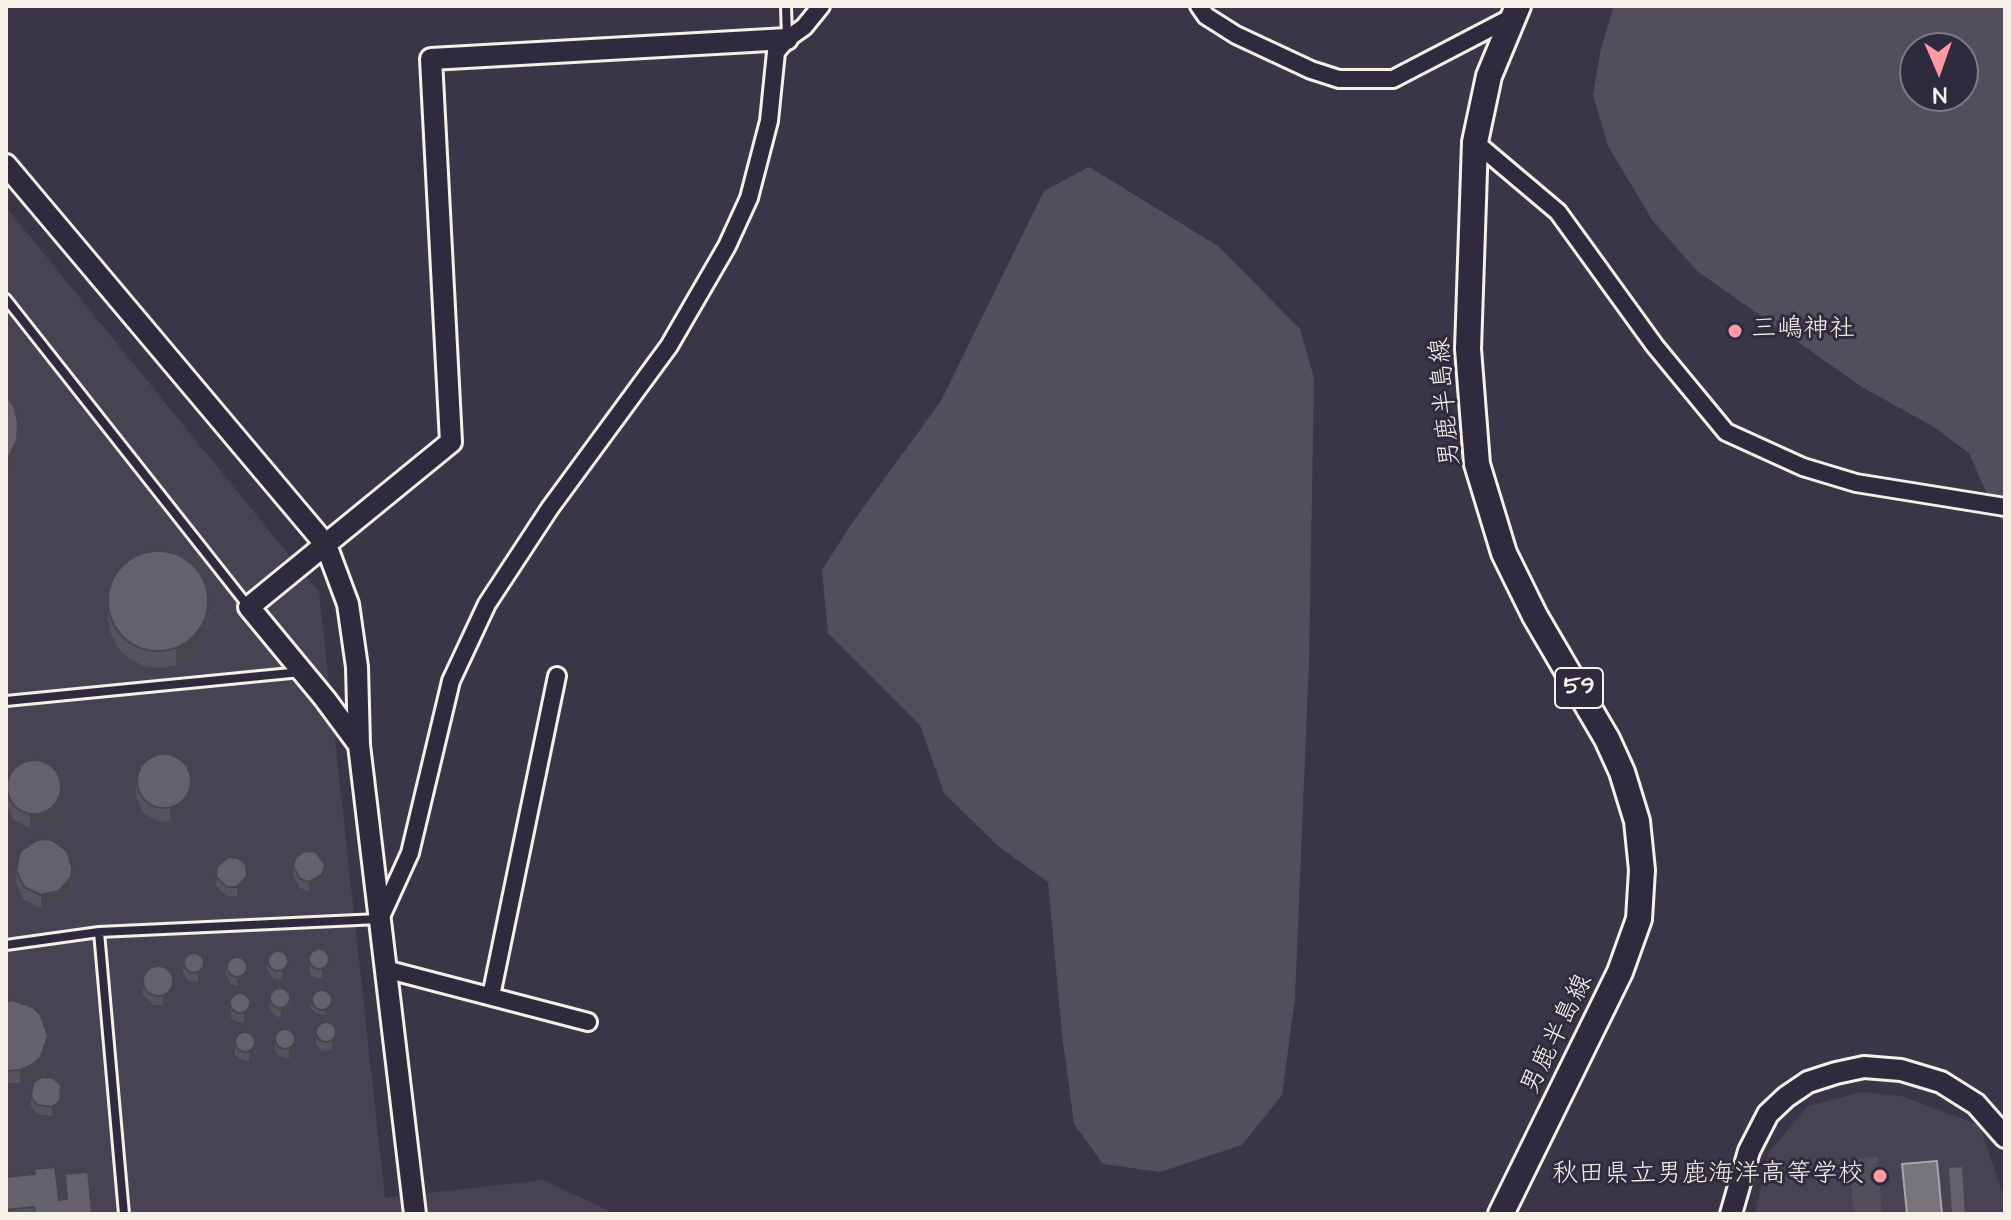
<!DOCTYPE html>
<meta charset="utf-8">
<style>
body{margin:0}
#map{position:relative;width:2011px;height:1220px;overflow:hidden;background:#3b3647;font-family:"Architects Daughter",sans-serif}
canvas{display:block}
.frame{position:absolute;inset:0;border:8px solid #f4f1e8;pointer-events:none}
.north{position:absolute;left:1899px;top:32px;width:80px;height:80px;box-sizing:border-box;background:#2f2a3d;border:2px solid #7e7a81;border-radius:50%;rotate:178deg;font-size:22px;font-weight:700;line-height:32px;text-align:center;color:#f4f1e8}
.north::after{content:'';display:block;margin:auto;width:28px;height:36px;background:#ff9aa2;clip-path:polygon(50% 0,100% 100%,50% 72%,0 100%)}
</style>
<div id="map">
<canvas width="2011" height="1220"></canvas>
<div class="frame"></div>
<div class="north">N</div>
</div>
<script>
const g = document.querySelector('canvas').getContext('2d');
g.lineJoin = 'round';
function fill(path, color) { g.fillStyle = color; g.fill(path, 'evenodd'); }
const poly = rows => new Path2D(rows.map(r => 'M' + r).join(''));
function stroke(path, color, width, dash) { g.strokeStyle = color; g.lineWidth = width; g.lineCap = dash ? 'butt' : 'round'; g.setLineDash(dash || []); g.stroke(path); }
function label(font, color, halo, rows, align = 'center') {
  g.font = font + ' "Architects Daughter","Klee One",sans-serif'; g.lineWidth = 6; g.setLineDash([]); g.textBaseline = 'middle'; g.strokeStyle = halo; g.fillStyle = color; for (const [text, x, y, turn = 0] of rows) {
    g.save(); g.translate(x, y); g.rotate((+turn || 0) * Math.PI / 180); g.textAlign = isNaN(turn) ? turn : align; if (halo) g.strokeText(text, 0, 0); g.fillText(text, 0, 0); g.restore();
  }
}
const built = poly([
 [6,207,319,592,385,1198,543,1180,616,1214,6,1214],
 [1862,1092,1901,1096,1979,1125,2005,1199,2005,1214,1755,1214,1769,1152,1808,1106]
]);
const green = poly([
 [1614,6,2005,6,2005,524,1995,512,1969,453,1934,427,1862,387,1697,271,1653,221,1608,146,1593,95,1601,48],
 [1915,48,1963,48,1963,96,1915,96],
 [1089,167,1218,246,1300,329,1314,378,1309,661,1295,998,1282,1095,1242,1145,1160,1172,1103,1164,1074,1124,1062,1034,1048,882,998,846,944,793,920,725,828,633,822,570,852,523,941,401,1044,191],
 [1878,1157,1882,1214,1854,1214,1849,1159]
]);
const water = poly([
 [1937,1161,1942,1214,1907,1214,1902,1164,1937,1161]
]);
const service = poly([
 [786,6,787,38],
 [6,299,248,606],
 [6,701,301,672],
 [99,932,124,1214],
 [6,945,99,932,379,919]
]);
const minor = poly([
 [1199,6,1206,16,1236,35,1311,70,1339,79,1393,79,1514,16],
 [1475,142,1558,212,1655,346,1726,432,1803,467,1856,483,2005,507],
 [380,919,410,853,451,681,487,604,550,508,669,346,727,246,749,198,769,121,776,52,787,39,804,27,821,6],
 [385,969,588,1022],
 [491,996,557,676]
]);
const tertiary = poly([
 [6,165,326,545,348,604,357,667,359,745],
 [415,1214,359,745,325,699,249,607,451,442,431,59,787,39],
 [1731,1214,1749,1151,1768,1114,1786,1097,1808,1082,1836,1073,1864,1067,1901,1070,1941,1082,1976,1104,2005,1137]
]);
const primary = poly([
 [1501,1214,1620,972,1639,919,1642,870,1637,821,1622,772,1607,739,1535,616,1504,553,1477,464,1468,349,1475,142,1489,76,1518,6]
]);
const wall = poly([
 [108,601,209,613,207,630,200,646,189,658,176,665,160,668,144,666,129,659,118,648,111,634,108,618],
 [6,780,62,801,56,817,49,824,30,828,14,820,6,804],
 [136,784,192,795,186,812,170,821,161,822,144,814,136,797],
 [293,866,325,873,322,884,309,891,300,888,293,875],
 [217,867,247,885,237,896,227,896,216,886],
 [16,870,72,880,71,890,59,904,41,908,24,900,16,883],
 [309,955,330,970,322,978,316,978,310,974],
 [267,961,289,969,287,976,282,980,272,978,267,969],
 [183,963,205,971,203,978,198,982,188,980,183,972],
 [226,967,248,974,246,981,237,986,231,984,226,975],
 [143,976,173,994,163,1005,153,1005,143,995],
 [230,1000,251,1015,244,1022,237,1022,231,1018],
 [270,1001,291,1002,289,1013,281,1018,274,1015,270,1010],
 [6,1002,48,1049,41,1070,32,1078,20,1083,6,1083],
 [311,1003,332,1007,325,1015,315,1013,311,1008],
 [316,1029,336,1044,332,1050,322,1051,316,1044],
 [275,1035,296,1046,294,1053,289,1058,279,1056,275,1050],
 [235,1045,256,1050,254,1057,249,1061,239,1059,235,1054],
 [31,1097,60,1109,52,1116,37,1114,31,1106],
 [65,1174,92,1214,6,1214,6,1177,59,1200,66,1200]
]);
const shadedWall = poly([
 [18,422,17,456,10,472,6,476,6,459],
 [209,596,207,630,200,646,189,658,176,665,176,648],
 [192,782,192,795,186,812,170,821,170,809],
 [62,788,62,801,56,817,49,824,30,828,30,815],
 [325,865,325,873,322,884,309,891,309,882],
 [72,868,71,890,59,904,41,908,41,895],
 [247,876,247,885,237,896,237,887],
 [289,960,289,969,287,976,282,980,282,971],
 [205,962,205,971,203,978,198,982,198,974],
 [330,962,330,970,322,978,322,969],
 [248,966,248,974,246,981,237,986,237,978],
 [173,985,173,994,163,1005,163,996],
 [291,994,289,1013,281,1018,281,1009],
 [332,1003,332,1007,325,1015,325,1010],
 [251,1006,251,1015,244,1022,244,1014],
 [336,1035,336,1044,332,1050,332,1041],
 [48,1036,48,1049,41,1070,32,1078,20,1083,20,1070],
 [296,1038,296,1046,294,1053,289,1058,289,1049],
 [256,1041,254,1057,249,1061,249,1052],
 [61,1085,60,1109,52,1116,52,1107]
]);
const building = poly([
 [6,395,14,406,18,422,17,440,10,455,6,459,6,395],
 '108 601a50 50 0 1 1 100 0a50 50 0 1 1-100 0Z',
 '137 781a27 27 0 1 1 54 0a27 27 0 1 1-54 0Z',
 '7 787a27 27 0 1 1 54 0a27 27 0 1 1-54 0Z',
 [43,839,52,840,67,851,72,868,71,877,59,891,41,895,24,887,16,870,20,852,35,841,43,839],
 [305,851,316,852,325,865,322,875,309,882,300,879,293,866,296,857,305,851],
 [228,857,238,858,246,865,247,876,237,887,227,887,216,877,217,867,228,857],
 '309 959a10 10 0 1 1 20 0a10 10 0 1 1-20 0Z',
 '268 961a10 10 0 1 1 20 0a10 10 0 1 1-20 0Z',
 '184 963a10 10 0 1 1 20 0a10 10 0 1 1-20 0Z',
 '227 967a10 10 0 1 1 20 0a10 10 0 1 1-20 0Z',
 '143 981a15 15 0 1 1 30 0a15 15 0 1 1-30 0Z',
 '270 998a10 10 0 1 1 20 0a10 10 0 1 1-20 0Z',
 '312 1000a10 10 0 1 1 20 0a10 10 0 1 1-20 0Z',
 '230 1003a10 10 0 1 1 20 0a10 10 0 1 1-20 0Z',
 [12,1000,33,1007,41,1015,48,1036,41,1057,32,1065,20,1070,8,1071,6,1071,6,1002,12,1000],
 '316 1032a10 10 0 1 1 20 0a10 10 0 1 1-20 0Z',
 '275 1039a10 10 0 1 1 20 0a10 10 0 1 1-20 0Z',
 '235 1042a10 10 0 1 1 20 0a10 10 0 1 1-20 0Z',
 [42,1077,53,1078,61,1085,60,1101,52,1107,37,1105,31,1097,33,1083,42,1077],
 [1963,1166,1966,1214,1951,1214,1948,1167,1963,1166],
 [55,1167,59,1200,67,1199,65,1174,88,1172,92,1214,35,1214,34,1207,6,1210,6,1177,35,1174,34,1169,55,1167]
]);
const markers = [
 [1735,331,8,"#ff9aa2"],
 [1880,1176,8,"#ff9aa2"]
];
const shields = [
 [1579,688,48]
];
const shieldNames = [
 ["59",1579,688]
];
const poiNames = [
 ["三嶋神社",1751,331],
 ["秋田県立男鹿海洋高等学校",1864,1176,"right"]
];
const streetNames = [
 ["男鹿半島線",1447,402,-95],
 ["男鹿半島線",1558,1035,-64]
];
fill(built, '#484352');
fill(green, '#534e5c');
fill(water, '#78747b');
stroke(water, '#aaa6a7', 2);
stroke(service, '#f4f1e8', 14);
stroke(minor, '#f4f1e8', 22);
stroke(tertiary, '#f4f1e8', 26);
stroke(primary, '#f4f1e8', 30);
stroke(service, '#2f2a3d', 8);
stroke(minor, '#2f2a3d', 16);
stroke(tertiary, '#2f2a3d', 20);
stroke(primary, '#2f2a3d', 24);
fill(wall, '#57535d');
fill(shadedWall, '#47444c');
fill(building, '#65616c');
stroke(building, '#47444c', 2);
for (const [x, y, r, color] of markers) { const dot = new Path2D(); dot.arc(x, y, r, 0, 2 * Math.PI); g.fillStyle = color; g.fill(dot); stroke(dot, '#2f2a3d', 3); }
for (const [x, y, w] of shields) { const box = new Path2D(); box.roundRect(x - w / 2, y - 20, w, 40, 6); g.fillStyle = '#2f2a3d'; g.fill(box); stroke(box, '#f4f1e8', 2); }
label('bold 24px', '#f4f1e8', null, shieldNames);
label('26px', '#f4f1e8', '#2f2a3d', poiNames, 'left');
label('26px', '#f4f1e8', '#2f2a3d', streetNames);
</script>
